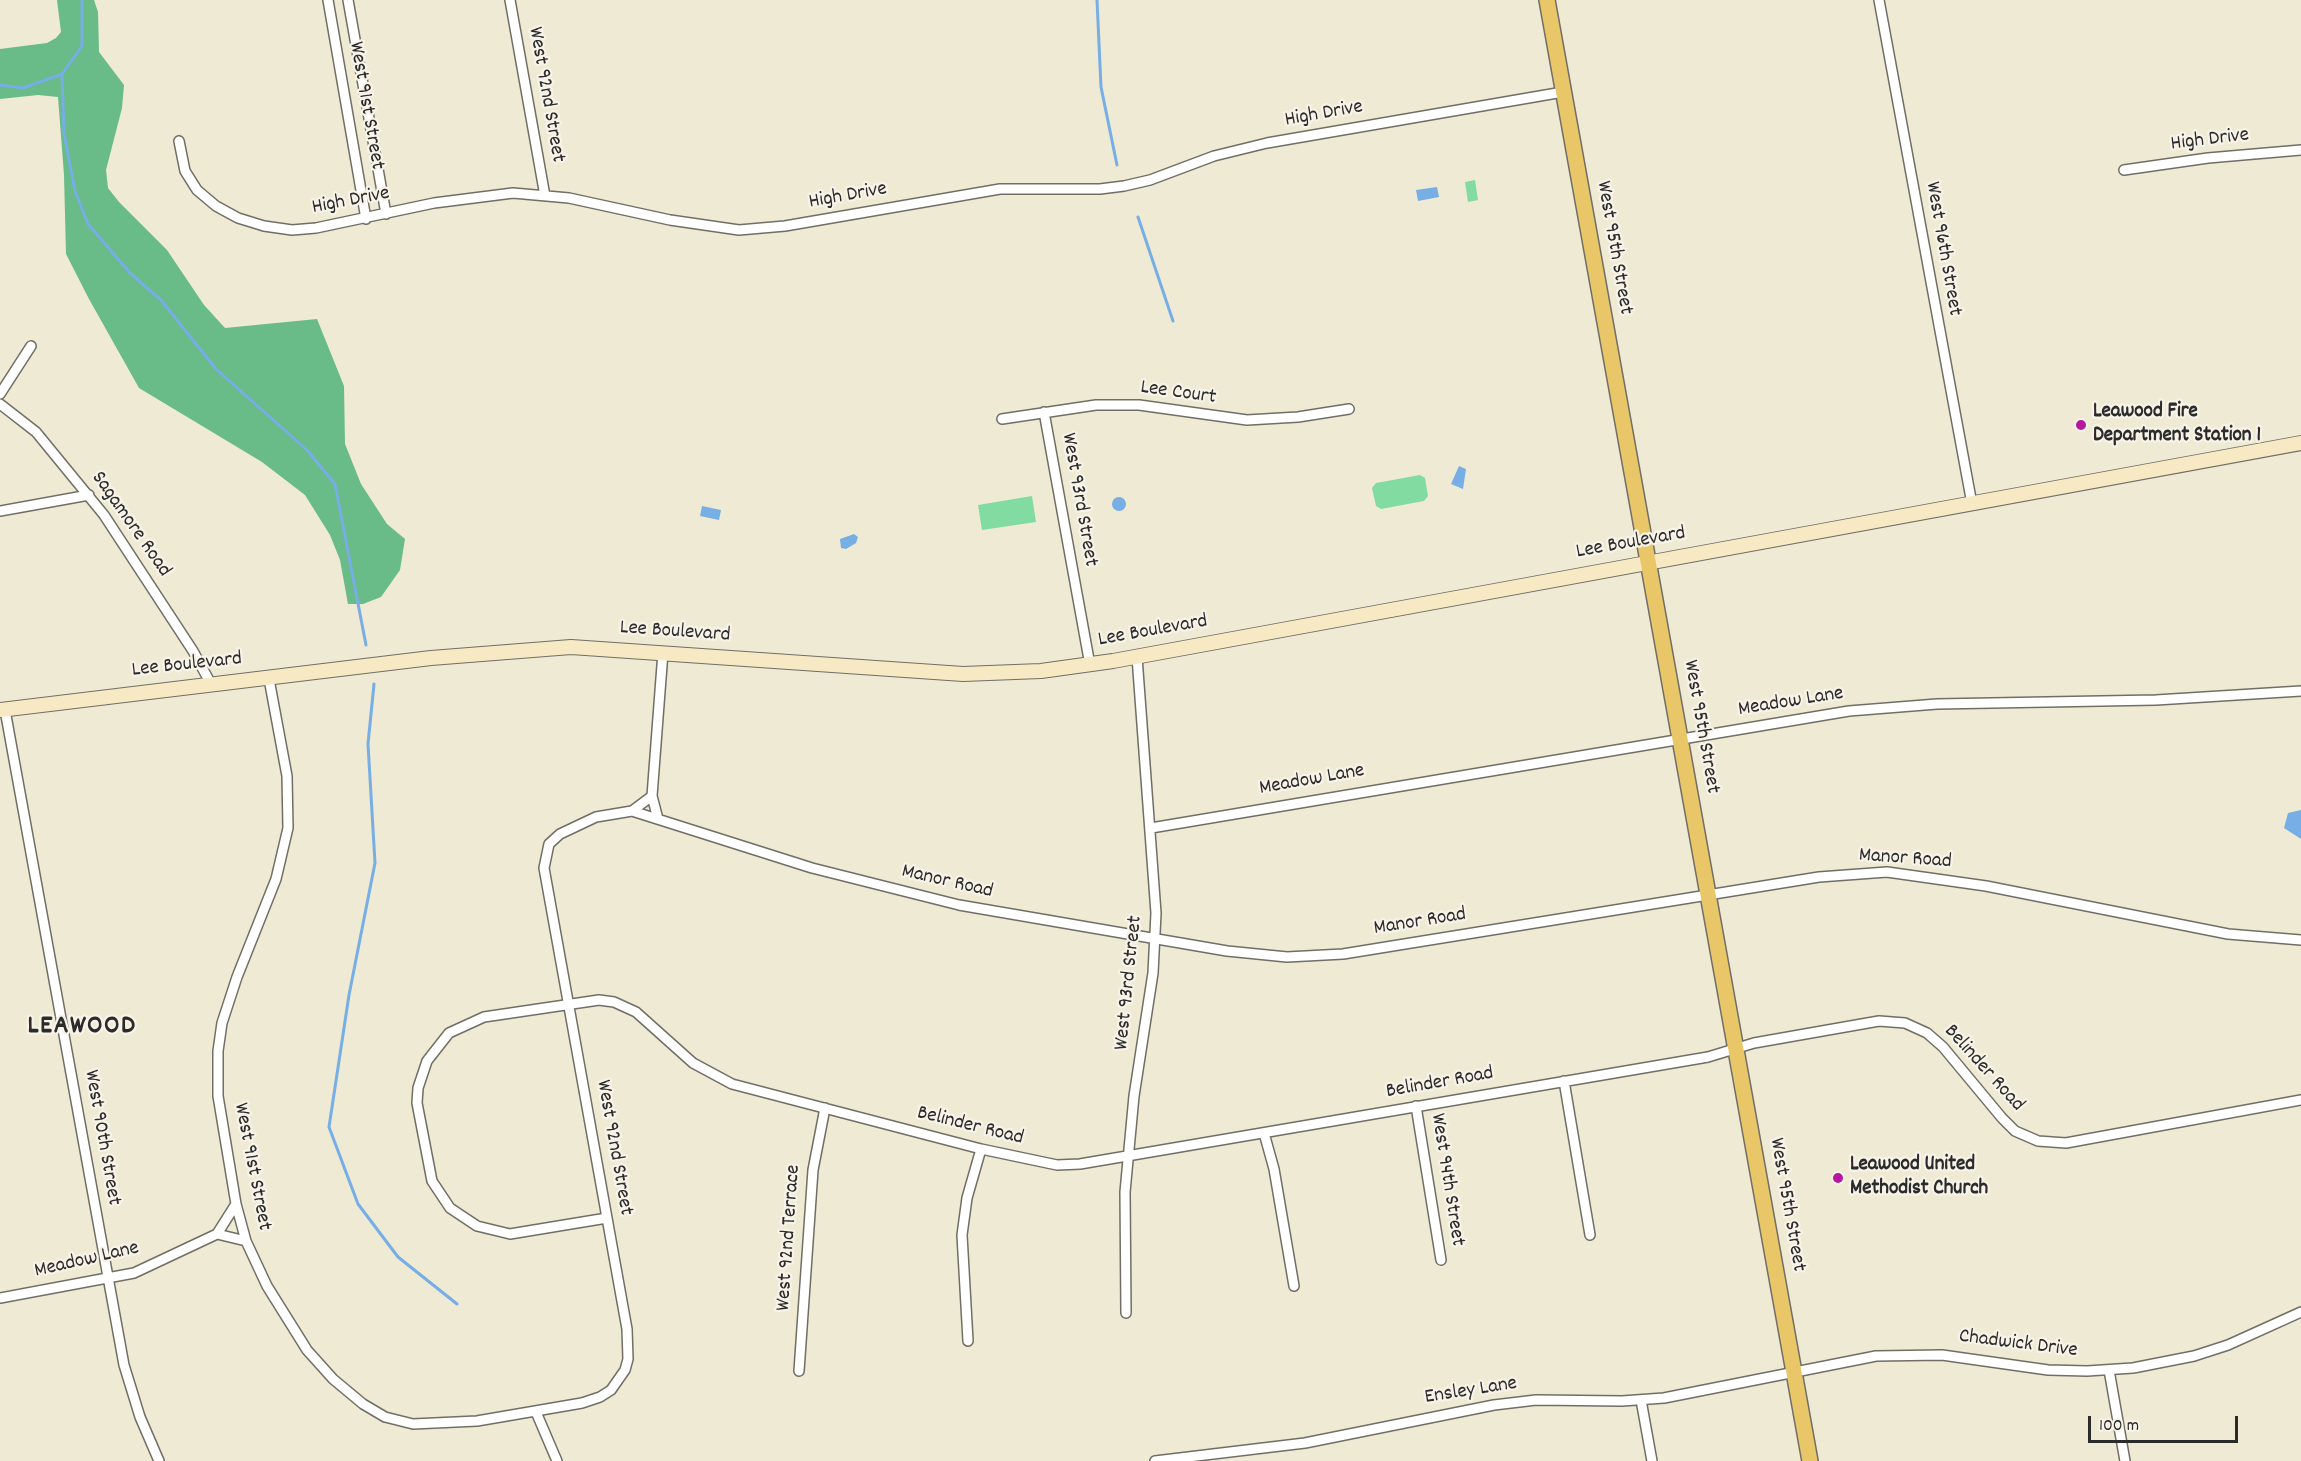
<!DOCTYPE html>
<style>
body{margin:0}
#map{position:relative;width:2301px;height:1461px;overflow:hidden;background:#efead3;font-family:Dekko,sans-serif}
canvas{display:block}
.scale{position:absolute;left:2088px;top:1416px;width:150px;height:27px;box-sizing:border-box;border:3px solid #2b2b2b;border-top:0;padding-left:8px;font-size:18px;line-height:21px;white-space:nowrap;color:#2b2b2b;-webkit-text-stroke:4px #f7f3e8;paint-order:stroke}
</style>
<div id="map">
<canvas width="2301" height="1461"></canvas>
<div class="scale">100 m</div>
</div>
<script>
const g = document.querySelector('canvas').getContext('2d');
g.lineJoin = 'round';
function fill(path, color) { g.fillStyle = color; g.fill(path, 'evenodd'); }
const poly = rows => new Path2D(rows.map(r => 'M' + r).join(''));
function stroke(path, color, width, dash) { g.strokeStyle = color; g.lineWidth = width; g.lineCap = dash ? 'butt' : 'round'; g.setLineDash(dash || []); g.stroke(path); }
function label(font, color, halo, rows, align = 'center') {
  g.font = font + ' Dekko,sans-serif'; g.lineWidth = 4.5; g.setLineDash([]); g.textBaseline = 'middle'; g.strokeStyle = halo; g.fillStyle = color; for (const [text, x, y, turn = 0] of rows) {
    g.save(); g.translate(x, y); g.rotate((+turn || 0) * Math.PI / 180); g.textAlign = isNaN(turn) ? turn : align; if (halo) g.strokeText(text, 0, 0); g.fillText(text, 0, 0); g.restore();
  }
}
const green = poly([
 [1475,180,1478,200,1468,202,1465,182],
 [1420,475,1425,478,1428,496,1424,501,1381,509,1376,506,1372,488,1376,483],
 [1032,496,1036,522,982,530,978,505]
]);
const forest = poly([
 [57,0,94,0,98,12,99,52,124,85,122,108,106,170,108,188,119,202,167,250,204,305,225,328,317,319,344,386,345,444,361,484,387,524,405,539,400,570,381,597,363,604,348,604,340,560,330,535,305,495,262,462,139,388,89,299,66,254,64,175,58,97,38,95,0,99,0,49,47,43,56,38,61,32]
]);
const water = poly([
 [1437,187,1439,197,1418,201,1416,190],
 [1459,466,1466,469,1463,489,1451,484],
 '1112 504a7 7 0 1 1 14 0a7 7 0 1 1-14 0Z',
 [702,506,721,510,719,520,700,516],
 [854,534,858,537,856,543,846,549,841,548,840,539],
 [2301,810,2301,839,2284,828,2288,813]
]);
const stream = poly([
 [1097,0,1101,87,1117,165],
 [62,74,64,133,75,191,88,224,131,274,161,300,216,369,307,450,335,484,366,645],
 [0,85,23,88,62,74,82,46,82,0],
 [1138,217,1173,321],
 [374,684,368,744,375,863,349,995,329,1127,358,1204,398,1257,457,1304]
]);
const street = poly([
 [328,0,366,219],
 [348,0,386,214],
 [510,0,545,196],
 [1879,0,1972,504],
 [179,141,185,171,197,190,216,206,238,218,264,226,292,230,316,228,434,203,513,193,569,198,670,220,739,230,785,226,1000,189,1100,189,1124,186,1150,180,1214,156,1267,143,1563,92],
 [2124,170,2208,158,2301,150],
 [0,394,31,346],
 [0,404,36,432,104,515,193,651,211,684],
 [1044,412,1090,665],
 [1002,419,1096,405,1139,405,1247,420,1298,417,1349,409],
 [0,511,89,495],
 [269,679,287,776,288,828,276,879,237,977,222,1023,218,1051,218,1096,236,1204,246,1241,267,1286,307,1350,333,1379,363,1404,385,1417,413,1424,477,1421,582,1403,600,1397,611,1390,625,1370,628,1359,627,1329,544,868,549,844,560,834,596,817,632,811,812,868,959,905,1227,951,1287,957,1343,954,1819,877,1887,872,1986,886,2228,934,2301,940],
 [5,710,124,1365,140,1417,159,1461],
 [632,811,652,796],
 [658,819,652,796,663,652],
 [1151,828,1849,711,1937,704,2156,700,2301,691],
 [1564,1081,1590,1235],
 [1416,1106,1441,1260],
 [1264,1133,1274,1169,1294,1286],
 [607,1218,510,1234,477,1226,450,1208,432,1181,417,1103,418,1088,427,1061,449,1033,484,1017,599,1000,614,1002,636,1012,693,1063,732,1084,981,1149,1057,1165,1080,1164,1708,1057,1754,1043,1879,1021,1905,1023,1927,1033,1943,1047,2002,1118,2015,1131,2038,1141,2066,1143,2301,1100],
 [217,1234,236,1204],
 [0,1298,134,1273,217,1234,246,1241],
 [1126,1313,1125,1192,1134,1096,1153,973,1156,913,1137,657],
 [968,1341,962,1235,967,1198,981,1149],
 [2109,1370,2125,1461],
 [799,1371,813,1170,825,1108],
 [1641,1400,1652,1461],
 [536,1412,557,1461],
 [1155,1461,1305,1443,1494,1405,1536,1400,1622,1401,1664,1398,1876,1356,1942,1355,2048,1370,2087,1371,2133,1368,2194,1356,2228,1345,2301,1312]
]);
const secondary = poly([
 [0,710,431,658,571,647,963,674,1041,671,1113,661,2301,443]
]);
const primary = poly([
 [1547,0,1810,1461]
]);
const markers = [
 [2081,425,6,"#b5179e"],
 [1838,1178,6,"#b5179e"]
];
const streetNames = [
 ["West 92nd Street",545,95,80],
 ["West 91st Street",365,106,80],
 ["High Drive",1324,115,-10],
 ["High Drive",2210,141,-7],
 ["High Drive",848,197,-10],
 ["High Drive",351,202,-11],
 ["West 95th Street",1613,248,80],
 ["West 96th Street",1942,249,80],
 ["Lee Court",1178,394,8],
 ["West 93rd Street",1078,500,80],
 ["Sagamore Road",130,525,55],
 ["Lee Boulevard",1631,544,-10],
 ["Lee Boulevard",1153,632,-10],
 ["Lee Boulevard",675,633,4],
 ["Lee Boulevard",187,666,-6],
 ["Meadow Lane",1791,703,-9],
 ["West 95th Street",1700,727,80],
 ["Meadow Lane",1312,781,-10],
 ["Manor Road",1905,860,4],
 ["Manor Road",947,883,13],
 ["Manor Road",1420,923,-9],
 ["West 93rd Street",1130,983,-84],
 ["Belinder Road",1983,1069,48],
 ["Belinder Road",1440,1084,-10],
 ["Belinder Road",970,1127,14],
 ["West 90th Street",101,1138,80],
 ["West 92nd Street",613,1148,80],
 ["West 91st Street",251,1167,79],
 ["West 94th Street",1446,1180,81],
 ["West 95th Street",1786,1205,80],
 ["West 92nd Terrace",790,1238,-86],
 ["Meadow Lane",87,1261,-13],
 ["Chadwick Drive",2018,1345,7],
 ["Ensley Lane",1471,1392,-9]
];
const poiNames = [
 ["Leawood Fire",2093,413],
 ["Department Station 1",2093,437],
 ["Leawood United",1850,1166],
 ["Methodist Church",1850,1190]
];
const districtNames = [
 ["LEAWOOD",82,1028]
];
fill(green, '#82dba1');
fill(forest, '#69bb87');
fill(water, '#76aee5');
stroke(stream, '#76aee5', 3);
stroke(street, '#706e66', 12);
stroke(secondary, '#706e66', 16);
stroke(primary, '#706e66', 18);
stroke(street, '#fff', 9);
stroke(secondary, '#f6e9c3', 14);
stroke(primary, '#e9c769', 15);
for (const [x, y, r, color] of markers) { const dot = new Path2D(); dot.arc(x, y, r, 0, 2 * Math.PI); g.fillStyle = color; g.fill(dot); stroke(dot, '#f7f3e8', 2); }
label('21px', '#2b2b2b', '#f7f3e8', streetNames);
label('bold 21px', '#2b2b2b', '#f7f3e8', poiNames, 'left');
g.letterSpacing = '1.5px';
label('bold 27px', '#2b2b2b', '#f7f3e8', districtNames);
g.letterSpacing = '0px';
</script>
